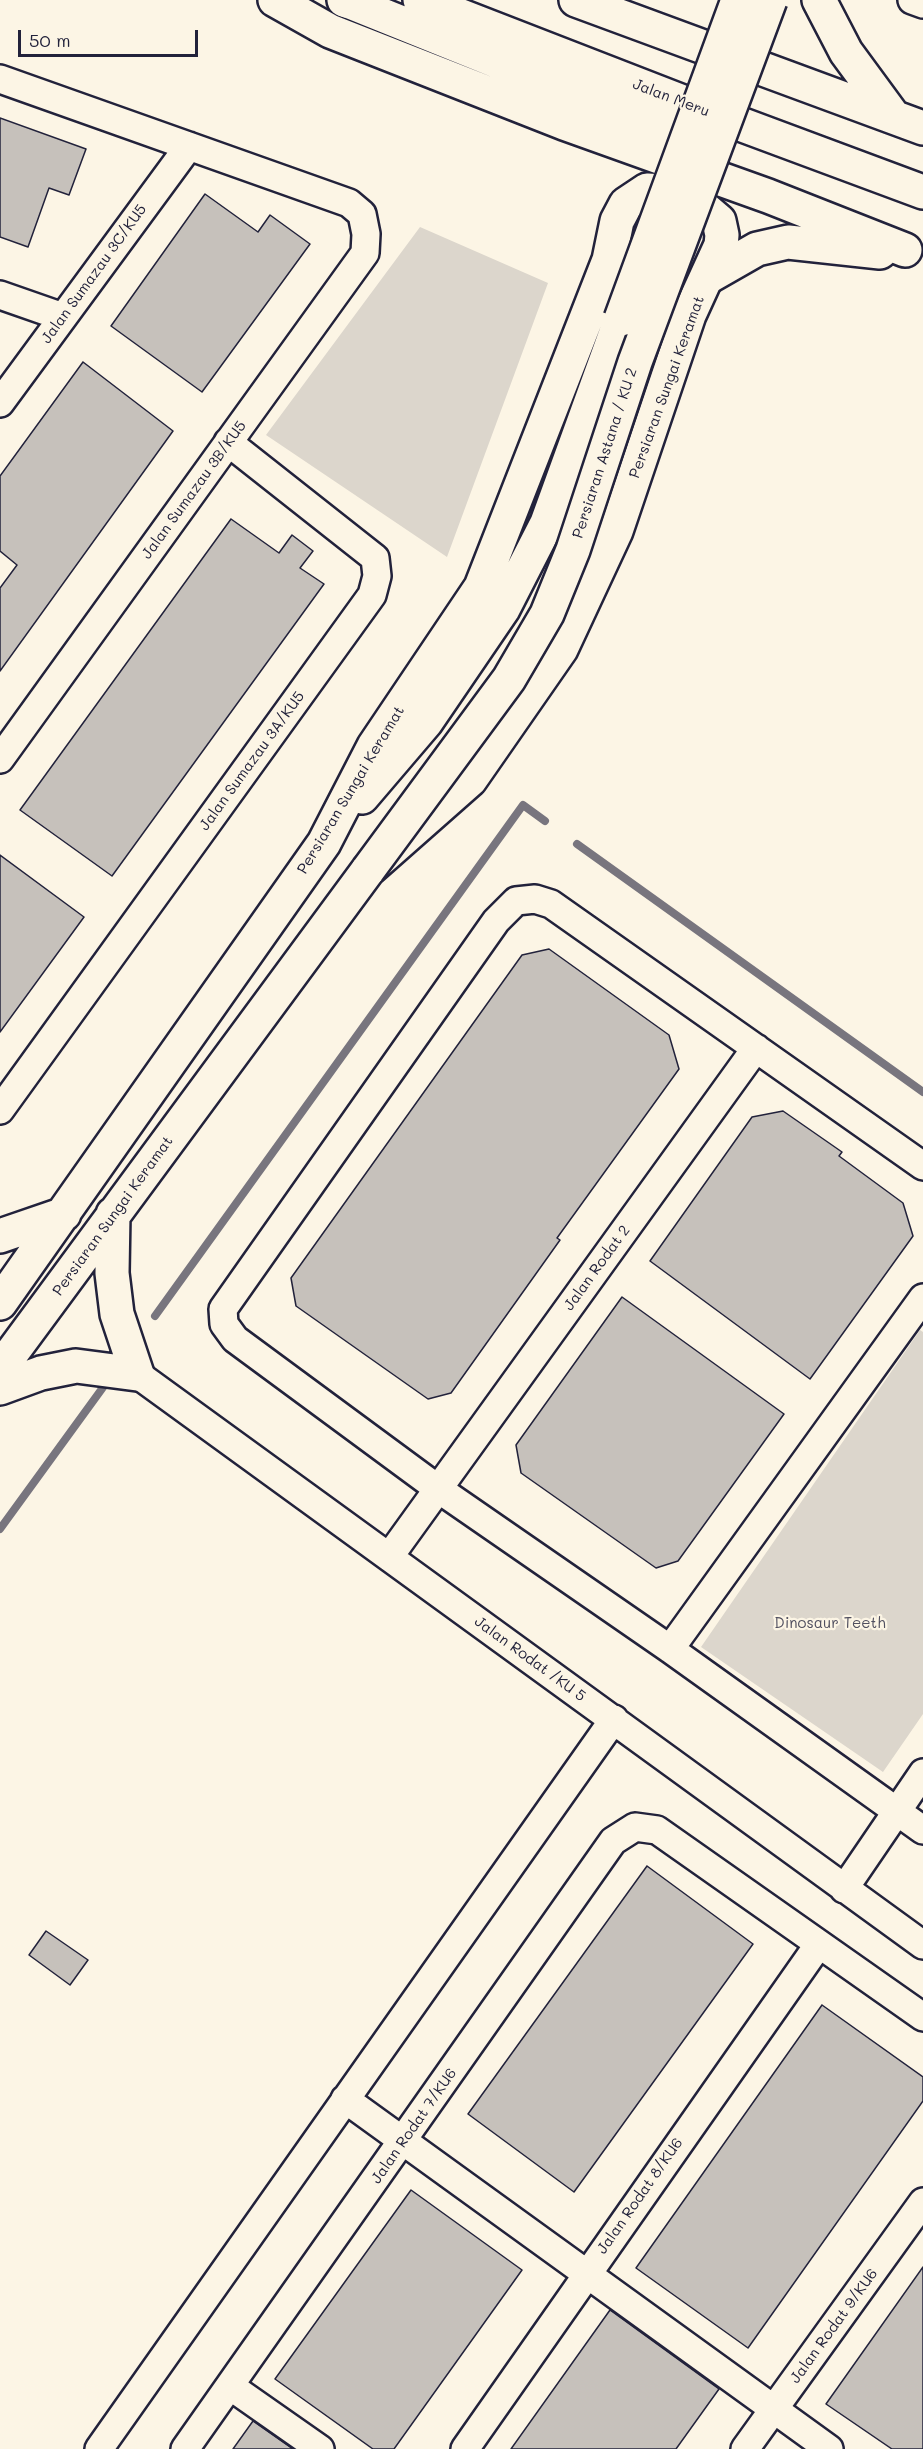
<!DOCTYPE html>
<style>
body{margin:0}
#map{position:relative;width:923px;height:2449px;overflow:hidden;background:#fcf5e5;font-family:Mali,sans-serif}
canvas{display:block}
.scale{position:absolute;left:18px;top:30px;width:180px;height:27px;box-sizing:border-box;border:3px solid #22223b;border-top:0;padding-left:8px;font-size:18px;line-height:21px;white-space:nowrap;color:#22223b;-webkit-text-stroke:4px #fcf5e5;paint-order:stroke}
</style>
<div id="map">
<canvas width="923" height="2449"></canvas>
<div class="scale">50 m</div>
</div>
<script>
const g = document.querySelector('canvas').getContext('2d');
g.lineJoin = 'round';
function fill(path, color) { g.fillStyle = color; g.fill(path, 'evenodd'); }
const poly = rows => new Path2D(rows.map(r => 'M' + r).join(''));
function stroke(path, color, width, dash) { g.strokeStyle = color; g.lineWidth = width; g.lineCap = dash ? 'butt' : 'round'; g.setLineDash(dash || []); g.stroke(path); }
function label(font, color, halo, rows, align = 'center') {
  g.font = font + ' Mali,sans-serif'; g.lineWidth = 4.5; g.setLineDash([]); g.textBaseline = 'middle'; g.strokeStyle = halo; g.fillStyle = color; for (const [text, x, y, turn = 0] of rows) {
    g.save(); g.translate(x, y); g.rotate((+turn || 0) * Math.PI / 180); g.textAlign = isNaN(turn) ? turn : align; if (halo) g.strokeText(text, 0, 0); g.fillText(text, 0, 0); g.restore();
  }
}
const green = poly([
 [420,227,548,283,447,557,266,435],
 [920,1330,923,1332,923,1714,883,1772,701,1647]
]);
const stream = poly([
 [577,844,923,1092],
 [155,1316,523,805,545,821],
 [0,1529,104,1386]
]);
const building = poly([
 [0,118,86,149,69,195,49,188,28,247,0,237,0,118],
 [205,194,258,232,270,215,310,244,202,392,111,326,205,194],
 [83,362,173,431,0,671,0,588,17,565,0,551,0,476,83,362],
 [231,519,279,553,292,535,313,551,300,568,324,584,112,876,20,810,231,519],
 [0,855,84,917,0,1032,0,855],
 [549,949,669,1035,679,1069,557,1238,560,1240,451,1393,428,1399,296,1306,291,1278,522,955,549,949],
 [783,1111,842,1152,839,1156,903,1203,913,1236,810,1379,650,1261,752,1117,783,1111],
 [622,1297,784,1414,678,1561,656,1568,521,1473,516,1445,622,1297],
 [647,1866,753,1944,574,2192,468,2114,647,1866],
 [46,1931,88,1960,70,1985,29,1955,46,1931],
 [822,2005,923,2077,923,2101,748,2348,636,2268,822,2005],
 [411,2190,522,2270,394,2449,373,2449,275,2379,411,2190],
 [923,2267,923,2449,892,2449,826,2404,923,2267],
 [610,2310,719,2389,676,2449,511,2449,610,2310],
 [253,2421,293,2449,233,2449,253,2421]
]);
const minor = poly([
 [912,0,923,4],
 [0,79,349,203,362,214,366,234,365,253,0,759],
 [0,295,63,317],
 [0,403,189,146],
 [0,1110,372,595,377,576,375,558,228,442],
 [923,1166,551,904,535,899,516,901,496,921,223,1309,224,1324,235,1339,437,1488,670,1649,923,1830],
 [137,1374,923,1945],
 [389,1557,756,1048],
 [670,1649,923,1298],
 [844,1889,923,1773],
 [345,2099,829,2449],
 [230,2386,320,2449],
 [99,2449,614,1719],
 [185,2449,613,1841,635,1827,657,1830,923,2017],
 [465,2449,819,1944],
 [745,2449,923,2202]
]);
const tertiary = poly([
 [362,797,426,722,503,609,547,523,621,319],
 [0,1236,64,1214],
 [0,1303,324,843,374,746,481,587,609,260,617,221,626,204,647,190,677,192,692,198,719,221,722,235,721,245,689,315,616,531,561,649,470,780,368,870,0,1369],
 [0,1388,41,1373,76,1366,137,1374,117,1314,112,1273,113,1214]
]);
const trunk = poly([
 [275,0,330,31,564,123,768,196,905,250],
 [345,0,687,138],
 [420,0,716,115,923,192],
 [576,0,923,128],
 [819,0,846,52,893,116],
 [708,277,757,249,788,242,880,252]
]);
const motorway = poly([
 [344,0,347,1]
]);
const tertiaryBridge = poly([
 [621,319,738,0],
 [368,870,509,679,547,614,573,550,635,362,770,0]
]);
const streetNames = [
 ["Jalan Meru",671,98,21],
 ["Jalan Sumazau 3C/KU5",94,274,-54],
 ["Persiaran Sungai Keramat",667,387,-70],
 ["Persiaran Astana / KU 2",605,453,-72],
 ["Jalan Sumazau 3B/KU5",194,490,-54],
 ["Jalan Sumazau 3A/KU5",252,761,-54],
 ["Persiaran Sungai Keramat",351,790,-59],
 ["Persiaran Sungai Keramat",113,1216,-54],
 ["Jalan Rodat 2",597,1268,-54],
 ["Jalan Rodat /KU 5",530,1659,36],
 ["Jalan Rodat 7/KU6",414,2126,-55],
 ["Jalan Rodat 8/KU6",640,2196,-55],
 ["Jalan Rodat 9/KU6",834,2326,-54]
];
const parkNames = [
 ["Dinosaur Teeth",830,1623]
];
fill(green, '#dcd6cc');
stroke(stream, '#78757e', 8);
fill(building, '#c6c1bb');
stroke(building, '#22223b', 1.5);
stroke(minor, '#22223b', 32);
stroke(tertiary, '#22223b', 38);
stroke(trunk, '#22223b', 38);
stroke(motorway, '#22223b', 38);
stroke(minor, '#fcf5e5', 27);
stroke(tertiary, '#fcf5e5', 33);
stroke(trunk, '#fcf5e5', 33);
stroke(motorway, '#fcf5e5', 33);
stroke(tertiaryBridge, '#22223b', 38, []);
stroke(tertiaryBridge, '#fcf5e5', 33);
label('15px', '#22223b', '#fcf5e5', streetNames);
label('15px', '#504f5f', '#fcf5e5', parkNames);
</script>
